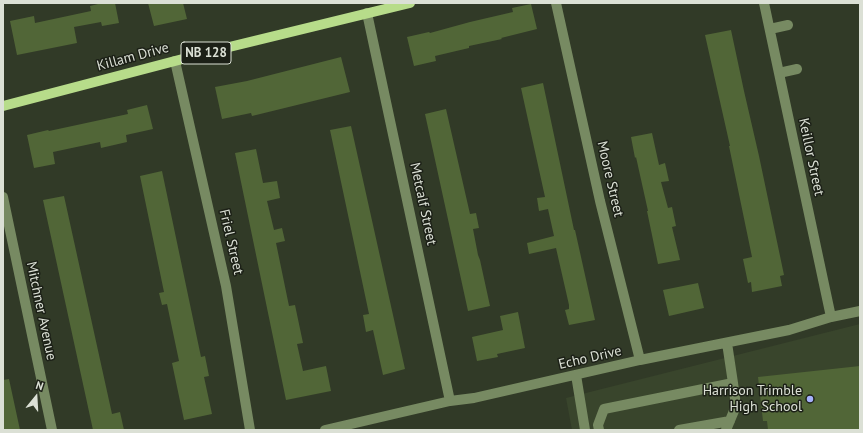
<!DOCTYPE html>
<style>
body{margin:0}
#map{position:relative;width:863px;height:433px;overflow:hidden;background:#313a27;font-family:"PT Sans",sans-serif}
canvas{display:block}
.frame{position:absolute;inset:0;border:4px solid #dbe0d5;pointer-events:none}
.north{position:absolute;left:16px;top:377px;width:40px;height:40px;-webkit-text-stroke:3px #1c2017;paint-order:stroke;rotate:18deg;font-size:11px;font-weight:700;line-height:16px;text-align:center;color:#dbe0d5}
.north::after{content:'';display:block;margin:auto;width:14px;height:18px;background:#dbe0d5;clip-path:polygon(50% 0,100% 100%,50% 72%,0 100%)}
</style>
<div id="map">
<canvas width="863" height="433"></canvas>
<div class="frame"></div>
<div class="north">N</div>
</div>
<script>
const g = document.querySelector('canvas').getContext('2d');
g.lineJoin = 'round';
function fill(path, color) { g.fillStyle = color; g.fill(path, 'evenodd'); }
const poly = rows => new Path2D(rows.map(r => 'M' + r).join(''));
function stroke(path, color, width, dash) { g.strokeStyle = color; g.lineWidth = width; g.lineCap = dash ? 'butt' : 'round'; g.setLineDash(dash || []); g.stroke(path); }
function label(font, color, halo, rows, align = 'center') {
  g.font = font + ' "PT Sans",sans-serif'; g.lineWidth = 3; g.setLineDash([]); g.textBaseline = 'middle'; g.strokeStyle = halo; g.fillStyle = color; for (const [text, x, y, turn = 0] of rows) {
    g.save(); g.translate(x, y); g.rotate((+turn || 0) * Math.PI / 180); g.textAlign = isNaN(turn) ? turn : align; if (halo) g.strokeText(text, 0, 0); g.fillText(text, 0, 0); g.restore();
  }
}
const built = poly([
 [860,324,860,430,572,430,566,398]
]);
const building = poly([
 [102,3,115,3,119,23,102,26,101,22,74,27,77,43,17,55,10,21,34,16,35,23,91,11,90,6],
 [148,3,183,3,187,19,154,26],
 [531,4,537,29,501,38,502,39,469,46,469,48,435,56,436,61,414,66,407,37,429,32,430,33,470,22,513,12,512,8],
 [731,30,744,91,759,156,784,275,780,276,782,286,752,292,751,282,748,283,743,259,752,257,729,146,730,146,705,35],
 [341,57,350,92,252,116,251,113,222,119,215,87,247,81],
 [543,83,574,230,575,230,595,320,569,325,565,310,569,309,569,305,556,248,529,254,527,243,554,236,548,209,539,211,537,198,545,197,521,88],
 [147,105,153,129,126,135,127,142,101,148,100,142,53,152,55,164,34,168,27,135,48,130,49,131,128,114,127,110],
 [446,109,470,214,476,213,479,228,473,229,478,255,480,260,490,306,468,311,425,114],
 [351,126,405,369,383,375,373,330,366,332,363,315,369,314,330,130],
 [652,133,659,165,665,163,669,181,661,182,668,208,672,207,676,226,672,227,680,260,658,264,647,211,648,211,636,157,635,158,631,137],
 [256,149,263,183,277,181,280,198,267,201,274,230,282,228,285,241,276,243,289,306,295,305,303,343,297,344,303,371,326,366,331,391,286,400,235,153],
 [162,171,201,357,205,356,209,376,204,377,212,414,184,420,172,363,179,361,167,304,162,305,159,293,164,292,140,176],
 [64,196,112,414,120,412,124,430,93,430,43,200],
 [698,283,704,308,669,316,663,290],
 [518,312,525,348,497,354,498,357,477,361,472,337,503,330,500,316],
 [860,366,860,430,768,430,767,421,763,421,758,377],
 [9,379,20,430,3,430,3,380]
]);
const minor = poly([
 [556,3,600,201,640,360],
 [764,3,831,317],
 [367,13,450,401],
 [770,29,788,25],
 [175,61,226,286,250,430],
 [779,73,797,69],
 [3,197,52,430],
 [576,375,585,430],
 [325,430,450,401,474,398,640,360,789,330,831,317,860,311],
 [599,430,598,425,604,409,733,383],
 [679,430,730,421],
 [726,430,736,406,733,383,727,343]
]);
const major = poly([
 [3,106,217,50,410,3]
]);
const markers = [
 [810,399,4,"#a6b1fc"]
];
const shields = [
 [206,53,50]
];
const shieldNames = [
 ["NB 128",206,53]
];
const streetNames = [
 ["Killam Drive",133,57,-15],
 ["Keillor Street",811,157,78],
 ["Moore Street",610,179,77],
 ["Metcalf Street",423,204,78],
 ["Friel Street",231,242,77],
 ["Mitchner Avenue",41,311,78],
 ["Echo Drive",590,358,-13]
];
const poiNames = [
 ["Harrison Trimble",802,391],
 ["High School",802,407]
];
fill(built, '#39452c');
fill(building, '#516637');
stroke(minor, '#778a62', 10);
stroke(major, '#b7dc8a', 10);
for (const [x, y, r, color] of markers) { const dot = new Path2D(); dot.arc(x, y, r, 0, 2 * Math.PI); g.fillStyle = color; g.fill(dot); stroke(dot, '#1c2017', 1.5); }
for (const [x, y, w] of shields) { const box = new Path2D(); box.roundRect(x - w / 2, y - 11, w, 22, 3); g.fillStyle = '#1c2017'; g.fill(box); stroke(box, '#dbe0d5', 1); }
label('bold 13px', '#dbe0d5', null, shieldNames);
label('14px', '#dbe0d5', '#1c2017', streetNames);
label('14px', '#dbe0d5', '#1c2017', poiNames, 'right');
</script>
